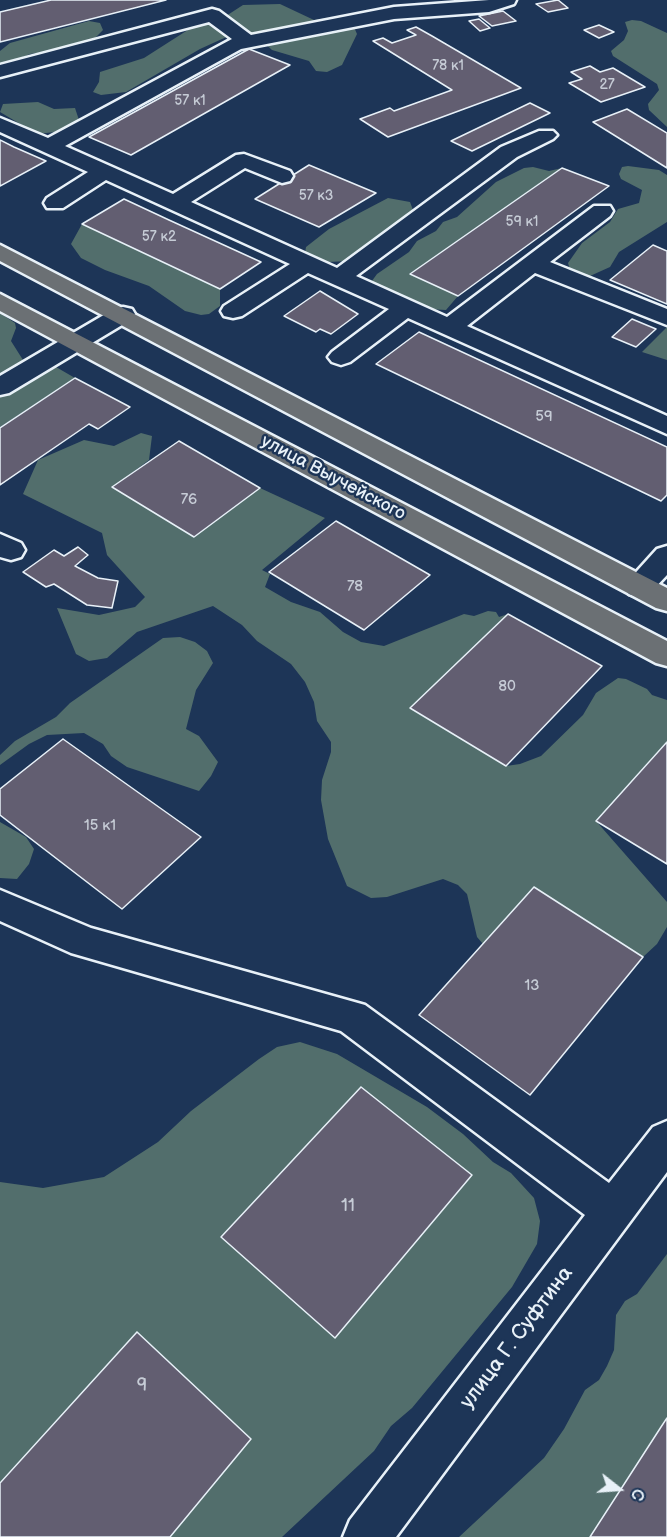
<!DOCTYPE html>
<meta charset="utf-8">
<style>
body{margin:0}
#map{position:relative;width:667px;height:1537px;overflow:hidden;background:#1d3557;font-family:"Balsamiq Sans",sans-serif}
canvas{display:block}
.north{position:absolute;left:589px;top:1459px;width:60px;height:60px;-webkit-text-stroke:4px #1d3557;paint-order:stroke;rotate:107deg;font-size:16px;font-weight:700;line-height:24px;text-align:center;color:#e8f1f8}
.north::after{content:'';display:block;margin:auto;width:21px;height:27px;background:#e8f1f8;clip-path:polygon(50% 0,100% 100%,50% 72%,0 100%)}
</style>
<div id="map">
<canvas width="667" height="1537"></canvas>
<div class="north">С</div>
</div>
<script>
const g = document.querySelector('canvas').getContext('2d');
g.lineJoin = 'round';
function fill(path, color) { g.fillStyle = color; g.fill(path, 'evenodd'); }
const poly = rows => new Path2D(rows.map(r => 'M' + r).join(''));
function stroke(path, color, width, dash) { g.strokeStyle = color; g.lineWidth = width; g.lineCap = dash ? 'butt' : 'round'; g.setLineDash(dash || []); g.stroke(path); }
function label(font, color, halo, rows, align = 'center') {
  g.font = font + ' "Balsamiq Sans",sans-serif'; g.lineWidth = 5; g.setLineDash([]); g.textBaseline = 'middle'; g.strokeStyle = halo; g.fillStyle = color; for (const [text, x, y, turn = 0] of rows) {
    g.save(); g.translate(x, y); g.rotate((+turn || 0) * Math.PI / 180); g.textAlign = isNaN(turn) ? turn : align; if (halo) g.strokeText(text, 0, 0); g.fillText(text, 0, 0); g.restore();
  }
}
const green = poly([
 [280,4,314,20,342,16,350,18,357,34,342,65,327,72,316,71,309,61,272,50,256,35,233,34,200,49,126,92,101,95,93,92,99,82,100,72,144,58,194,26,226,16,243,5],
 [632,20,641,21,667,33,667,127,649,110,648,104,659,90,657,84,613,56,611,51,624,40,628,31,625,22],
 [89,21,100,23,103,30,91,42,74,48,30,54,0,67,0,51,10,43],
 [38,102,54,109,75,108,79,120,64,131,37,134,0,112,3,104],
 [628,166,659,170,667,175,667,222,619,252,610,267,590,276,571,273,568,263,582,243,610,222,618,209,639,203,642,190,621,179,619,174,622,167],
 [533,167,549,171,562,168,411,274,458,296,446,310,427,309,369,285,377,274,409,252,417,241,436,231,443,222,457,217,496,182,524,168],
 [388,198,410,202,413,210,364,246,349,261,328,262,311,257,305,253,306,247,329,229],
 [82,224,220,289,220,306,209,314,201,315,185,311,149,286,105,270,81,258,71,244],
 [0,313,15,323,16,328,11,341,23,360,56,367,75,378,0,427],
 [667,327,667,360,642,352],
 [141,433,152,436,149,460,113,487,194,537,260,488,325,518,262,570,270,574,265,587,291,602,320,612,343,632,361,642,384,646,464,614,474,616,488,611,496,612,499,617,508,614,410,708,506,766,520,764,541,756,583,715,596,693,618,678,626,679,647,689,652,695,667,700,667,742,596,821,667,902,667,927,657,944,643,957,534,887,483,944,477,937,467,894,458,885,443,879,387,897,371,898,347,886,328,839,321,800,322,780,331,752,331,742,317,721,314,702,305,682,291,664,257,641,242,625,213,606,137,632,107,658,89,661,76,654,57,608,99,615,135,607,145,597,107,555,102,533,23,494,38,460,84,440,114,446],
 [180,637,195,642,207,651,213,663,196,690,186,729,199,736,218,762,211,776,199,791,127,767,111,756,103,744,84,733,47,735,29,744,0,765,0,755,15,741,56,717,70,703,163,638],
 [0,822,26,837,34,849,29,864,17,879,0,878],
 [300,1042,337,1054,427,1107,463,1134,493,1162,511,1173,534,1198,540,1221,537,1244,512,1287,412,1408,391,1426,374,1451,282,1537,0,1537,0,1182,43,1188,104,1177,158,1142,191,1111,259,1059,277,1047],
 [667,1254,667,1537,459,1537,544,1458,564,1429,585,1390,599,1380,607,1366,614,1350,616,1315,625,1301,637,1294]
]);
const building = poly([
 [51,0,166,0,0,42,0,12,51,0],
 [558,0,568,8,548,12,536,4,558,0],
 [503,11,516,21,492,26,479,16,503,11],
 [479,19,490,28,480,31,469,21,479,19],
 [599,25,614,32,599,38,584,30,599,25],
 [416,27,432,36,521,88,388,137,360,119,390,108,394,111,452,90,373,41,383,38,392,43,416,35,407,30,416,27],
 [249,49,290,65,131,155,89,137,249,49],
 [590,66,600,72,613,68,645,87,601,102,569,83,582,79,571,72,590,66],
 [530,103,550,113,472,151,451,141,530,103],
 [627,109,667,133,667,168,593,122,627,109],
 [0,140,14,147,46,161,0,186,0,140],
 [309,165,376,193,319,227,255,199,309,165],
 [562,168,609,186,458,296,410,274,562,168],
 [124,199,169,220,261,262,220,289,82,224,124,199],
 [653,245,667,251,667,304,610,280,653,245],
 [320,291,358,314,331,334,320,329,316,332,284,316,320,291],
 [632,319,656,329,636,347,612,337,632,319],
 [419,332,667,447,667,495,661,501,376,364,419,332],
 [75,378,130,407,98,429,89,424,0,485,0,428,75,378],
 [179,441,260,488,194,537,112,487,179,441],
 [336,521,430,575,364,630,269,572,336,521],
 [78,547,88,555,75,566,98,578,118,581,112,608,87,605,54,584,46,587,23,572,54,550,64,556,78,547],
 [508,614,602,666,506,766,410,708,508,614],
 [63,739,201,837,122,909,0,815,0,789,63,739],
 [667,742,667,864,596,821,667,742],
 [534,887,643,957,530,1095,419,1015,534,887],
 [361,1087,472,1175,335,1338,221,1237,361,1087],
 [137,1332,251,1439,170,1537,0,1537,0,1483,137,1332],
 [667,1418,667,1537,590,1537,661,1427,667,1418]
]);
const minor = poly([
 [489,0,516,0,514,4,489,12,394,19,241,49,65,146,173,194,236,155,244,154,290,171,293,176,290,181,282,183,245,168,191,202,337,268,501,147,539,131,553,131,557,135,553,139,517,157,356,276,447,317,594,206,610,206,613,211,610,216,550,262,667,309,667,325,535,273,467,326,667,416,667,434,408,318,350,362,341,365,332,362,328,357,332,352,389,309,308,273,242,316,233,318,224,316,221,311,224,306,290,264,106,180,63,208,47,208,44,203,47,198,88,172,0,132,0,118,48,138,232,39,209,22,0,77,0,65,212,9,219,11,251,35,394,7,489,0],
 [123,307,132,309,135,314,132,319,9,393,0,395,0,376,114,309,123,307],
 [0,534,21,543,25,550,21,557,11,560,0,557,0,534],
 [667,546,667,575,649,594,639,597,629,594,624,587,629,580,657,549,667,546],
 [0,890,91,928,365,1005,609,1183,653,1127,667,1121,667,1172,396,1537,343,1537,350,1520,585,1215,341,1031,71,953,0,921,0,890]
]);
const major = poly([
 [0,245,667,588,667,611,656,608,0,261,0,245],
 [0,294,667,641,667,666,656,663,0,311,0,294]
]);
const farNumbernames = [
 ["78 к1",448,66],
 ["27",607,85],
 ["57 к1",190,101],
 ["57 к3",316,196],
 ["59 к1",522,222],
 ["57 к2",159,237]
];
const numberNames = [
 ["59",544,417],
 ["76",189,500],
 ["78",355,587],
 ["80",507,687],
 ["15 к1",100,826],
 ["13",532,986]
];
const streetNames = [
 ["улица Выучейского",333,478,28]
];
const nearNumbernames = [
 ["11",348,1206],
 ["9",142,1386]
];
const nearStreetnames = [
 ["улица Г. Суфтина",517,1338,-53]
];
fill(green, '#526e6c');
fill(building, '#625e71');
stroke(building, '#e8f1f8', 1.5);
stroke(minor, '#e8f1f8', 5);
stroke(major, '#e8f1f8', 5);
fill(minor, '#1d3557');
fill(major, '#6b7074');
label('14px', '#c6ccd6', null, farNumbernames);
label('15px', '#c6ccd6', null, numberNames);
label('18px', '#e8f1f8', '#1d3557', streetNames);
label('18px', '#c6ccd6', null, nearNumbernames);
label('21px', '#e8f1f8', '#1d3557', nearStreetnames);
</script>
